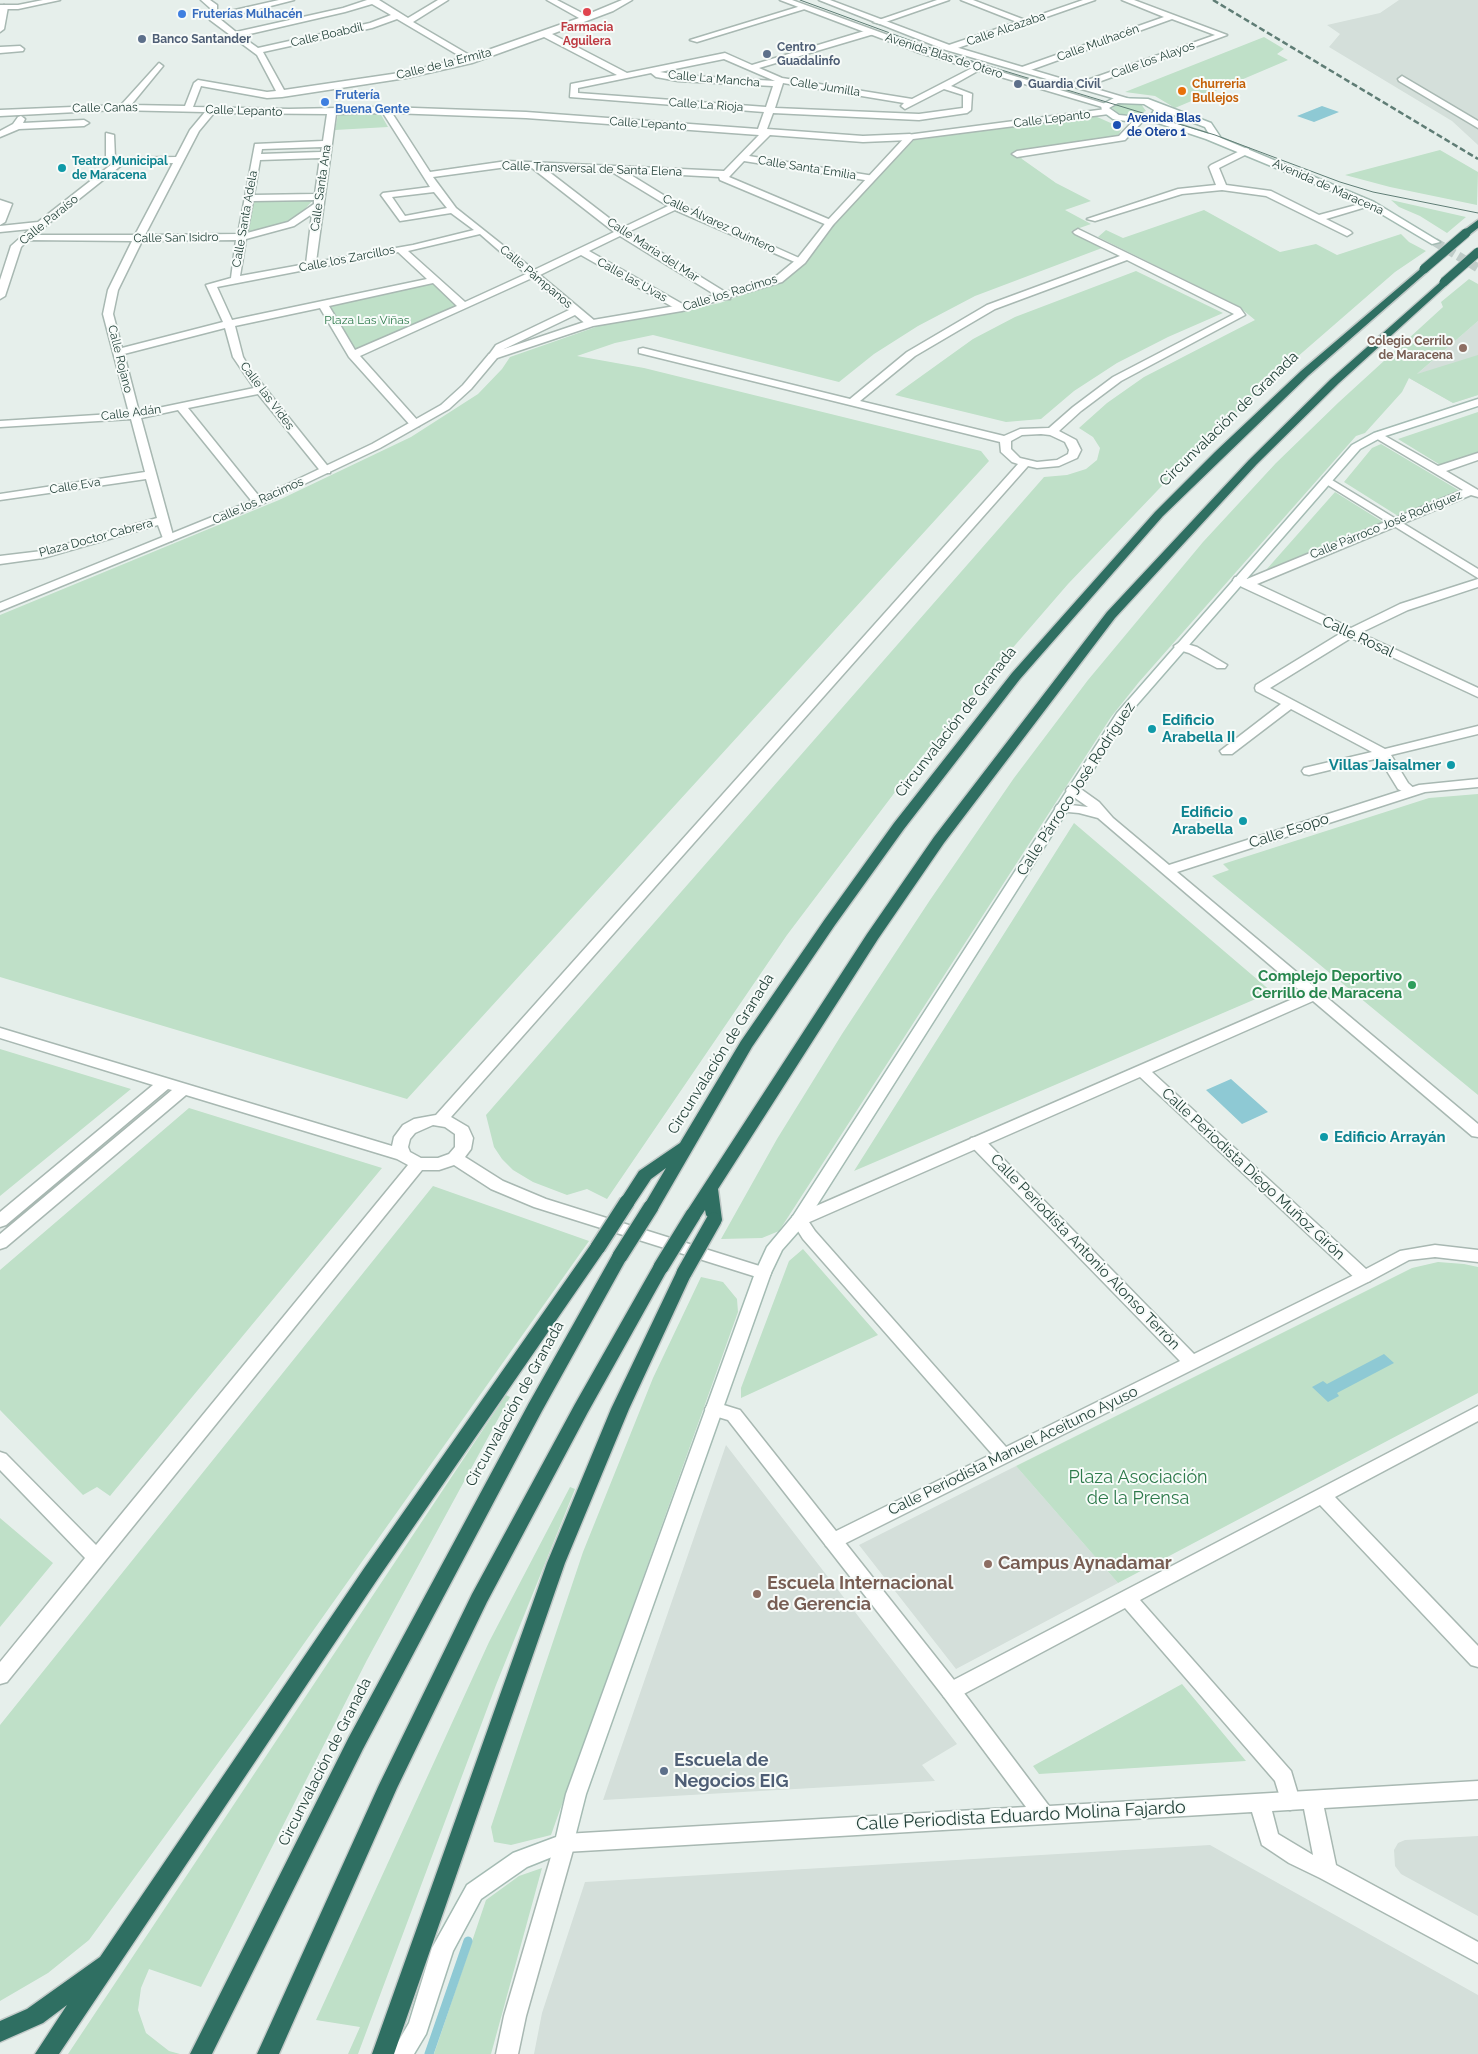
<!DOCTYPE html>
<meta charset="utf-8">
<style>
body{margin:0}
canvas{display:block;background:#e6efeb}
</style>
<canvas width="1478" height="2054"></canvas>
<script>
const g = document.querySelector('canvas').getContext('2d');
g.lineJoin = 'round';
function fill(path, color) { g.fillStyle = color; g.fill(path, 'evenodd'); }
const poly = rows => new Path2D(rows.map(r => 'M' + r).join(''));
function stroke(path, color, width, dash) { g.strokeStyle = color; g.lineWidth = width; g.lineCap = dash ? 'butt' : 'round'; g.setLineDash(dash || []); g.stroke(path); }
function label(font, color, halo, rows, align = 'center') {
  g.font = font + ' Raleway,sans-serif'; g.lineWidth = 4; g.setLineDash([]); g.textBaseline = 'middle'; g.strokeStyle = halo; g.fillStyle = color; for (const [text, x, y, turn = 0] of rows) {
    g.save(); g.translate(x, y); g.rotate((+turn || 0) * Math.PI / 180); g.textAlign = isNaN(turn) ? turn : align; if (halo) g.strokeText(text, 0, 0); g.fillText(text, 0, 0); g.restore();
  }
}
const built = poly([
 [1399,0,1478,0,1478,145,1452,121,1329,47,1340,34,1327,25,1380,13],
 [1478,321,1478,395,1453,403,1409,378,1416,375],
 [726,1445,957,1744,922,1765,935,1781,603,1800],
 [1016,1466,1118,1583,956,1669,859,1545],
 [1478,1836,1478,1916,1401,1874,1395,1866,1394,1850,1398,1843,1405,1840],
 [1210,1845,1478,1995,1478,2054,534,2054,542,2013,585,1882]
]);
const green = poly([
 [1264,37,1284,49,1277,54,1288,60,1175,108,1155,96,1125,92],
 [1120,103,1141,104,1146,111,1136,115,1120,114,1112,108],
 [380,113,388,127,335,130,338,114],
 [1095,116,1122,128,1118,136,1017,151,1022,159,1056,183,1091,201,1065,210,1091,224,1071,231,1102,248,975,296,918,326,874,354,839,382,653,335,615,343,577,356,644,368,981,451,989,461,407,1099,0,977,0,615,279,500,411,437,478,394,502,369,510,357,610,322,686,310,720,303,781,281,792,274,842,216,914,140],
 [1440,150,1478,172,1477,205,1390,187,1345,175],
 [314,199,303,211,286,222,248,233,254,200],
 [1391,200,1466,217,1447,233,1420,216,1399,207],
 [1204,210,1280,252,1316,244,1337,255,1401,234,1409,242,1426,251,1395,272,1273,378,1201,445,1068,584,997,666,920,759,787,935,607,1199,587,1189,567,1195,533,1182,513,1170,502,1159,494,1147,486,1115,1044,477,1067,475,1086,469,1097,460,1100,448,1093,437,1079,428,1107,403,1144,377,1255,320,1238,306,1098,237,1106,230,1123,238],
 [1136,271,1223,313,1168,337,1117,363,1074,391,1041,419,1006,422,895,395,973,339,1015,317],
 [1469,279,1478,284,1478,321,1417,374,1478,355,1478,395,1453,403,1409,378,1402,392,1365,433,1356,436,1139,682,1111,717,779,1231,762,1238,721,1239,777,1139,842,1034,930,900,1014,778,1088,680,1203,542,1276,463,1339,402,1443,307,1441,302],
 [433,283,459,307,356,350,328,304],
 [1478,412,1478,453,1442,466,1398,439],
 [1381,444,1460,491,1398,516,1344,482,1372,448],
 [1335,492,1383,522,1266,570],
 [1478,794,1478,1095,1212,876,1229,870,1223,864,1429,798],
 [1074,823,1272,992,854,1171],
 [0,1049,131,1089,0,1196],
 [189,1108,382,1168,110,1496,97,1487,83,1495,0,1410,0,1270],
 [433,1186,589,1241,264,1700,89,1940,48,1973,0,2001,0,1725],
 [803,1249,878,1335,741,1398,741,1388,789,1261],
 [1438,1262,1464,1264,1478,1267,1478,1393,1118,1583,1016,1466,1412,1268],
 [701,1277,723,1282,737,1299,738,1312,551,1835,511,1845,494,1842,491,1827,583,1552,653,1378],
 [506,1395,510,1397,367,1660,201,1987,149,1969,141,1988,138,2010,146,2033,169,2051,180,2054,68,2054],
 [570,1487,575,1489,496,1685,358,2054,348,2054,360,2027,316,2020,489,1642],
 [0,1518,53,1563,0,1627],
 [1182,1684,1246,1761,1039,1774,1033,1766],
 [542,1868,491,2054,434,2054,486,1900,519,1876]
]);
const water = poly([
 [1322,106,1339,112,1314,122,1297,116],
 [1231,1079,1268,1112,1242,1124,1206,1090],
 [1384,1354,1394,1363,1337,1393,1339,1396,1328,1402,1312,1387,1323,1381,1327,1384]
]);
const stream = poly([
 [429,2054,468,1941]
]);
const secondaryTunnel = poly([
 [1435,242,1478,268]
]);
const minor = poly([
 [201,0,210,0,217,5,217,14,279,0,294,0,220,19,236,32,343,8,367,0,379,0,408,18,438,0,448,0,413,22,471,56,579,18,547,0,557,0,586,15,622,0,632,0,613,11,552,34,627,73,725,53,752,65,871,29,875,32,874,34,759,68,782,78,912,99,976,66,983,68,951,86,972,94,971,110,967,113,919,120,773,113,767,129,863,136,910,134,915,137,910,140,863,142,770,135,749,156,874,176,874,180,871,181,744,161,729,177,833,221,833,225,827,225,720,180,719,177,626,172,678,204,806,261,797,263,675,210,628,232,730,295,730,299,722,299,620,236,589,251,686,306,686,310,678,310,581,255,540,275,595,321,595,325,587,325,575,315,504,349,497,358,489,358,488,356,496,345,569,310,532,278,360,356,419,422,419,426,411,426,349,357,320,308,235,326,243,357,250,369,330,469,330,473,322,473,258,394,188,408,262,500,264,502,258,505,254,504,178,410,141,418,174,539,172,541,164,541,158,525,43,558,0,564,0,556,42,551,157,518,146,479,0,500,0,494,145,472,131,419,0,427,0,421,129,413,103,314,108,290,132,241,28,240,21,247,5,296,0,299,0,280,11,246,30,229,0,232,0,226,38,222,112,164,106,161,106,133,114,135,115,158,176,157,190,130,205,112,115,110,0,116,0,110,121,105,159,63,163,66,131,105,185,106,194,83,198,80,267,92,276,91,257,55,210,20,210,8,201,0],
 [372,4,391,15,370,23,258,48,241,36,345,12,372,4],
 [397,19,463,58,406,72,284,90,263,52,372,28,397,19],
 [544,37,617,75,571,84,570,97,764,112,758,129,526,112,386,107,289,109,193,107,201,86,267,98,282,97,406,78,472,63,544,37],
 [724,59,775,81,678,75,660,72,724,59],
 [651,73,656,77,678,81,773,86,766,107,578,93,578,88,651,73],
 [783,83,904,103,901,106,905,109,944,89,963,95,963,108,919,114,775,108,783,83],
 [214,113,327,114,323,141,255,144,238,234,145,235,199,131,214,113],
 [383,113,430,187,383,193,381,195,400,221,451,213,474,230,413,245,316,262,336,114,383,113],
 [392,113,526,118,759,135,724,171,507,161,430,172,392,113],
 [322,147,321,152,261,154,262,149,322,147],
 [320,158,315,194,254,195,260,160,320,158],
 [173,163,135,235,34,235,123,164,173,163],
 [507,167,532,168,614,232,534,270,456,208,433,177,507,167],
 [544,168,612,172,668,206,622,228,544,168],
 [434,192,447,208,405,216,392,197,434,192],
 [314,200,314,204,288,222,247,233,253,201,314,200],
 [312,214,306,264,240,276,246,239,294,226,312,214],
 [480,234,526,274,465,302,408,251,480,234],
 [236,240,231,278,206,285,223,322,122,348,113,314,118,290,142,241,236,240],
 [398,252,427,279,232,320,217,287,398,252],
 [433,283,457,306,355,350,329,306,433,283],
 [225,328,233,357,254,388,139,412,124,354,225,328],
 [937,0,949,0,880,24,873,22,937,0],
 [961,0,973,0,1025,20,1083,0,1095,0,952,50,946,50,946,46,1017,22,961,0],
 [1122,0,1134,0,1227,35,1082,88,1078,85,1079,83,1215,35,1172,19,1028,71,1022,71,1022,67,1164,17,1122,0],
 [4,5,8,7,4,29,0,32,0,7,4,5],
 [801,6,808,8,697,42,690,40,801,6],
 [20,46,24,49,23,51,0,53,0,47,20,46],
 [1402,76,1478,121,1478,128,1399,81,1398,79,1402,76],
 [21,116,25,119,23,123,84,120,89,123,84,126,19,129,0,137,0,131,13,124,18,117,21,116],
 [1136,118,1144,120,1125,140,1017,157,1012,154,1017,151,1119,136,1136,118],
 [1246,148,1249,149,1249,153,1219,168,1226,185,1271,191,1319,215,1371,201,1376,204,1326,219,1350,231,1352,233,1347,236,1266,196,1222,190,1182,194,1095,221,1087,219,1178,189,1216,185,1209,167,1211,165,1246,148],
 [0,200,12,204,5,222,0,225,0,200],
 [1078,229,1240,308,1245,315,1121,381,1081,411,1059,431,1076,440,1081,450,1077,458,1059,466,1037,468,1028,466,451,1117,468,1127,473,1138,471,1149,465,1157,503,1181,546,1199,769,1269,771,1273,769,1277,763,1279,534,1207,491,1189,454,1165,439,1170,422,1170,7,1682,0,1684,0,1662,85,1558,0,1470,0,1452,6,1454,96,1545,408,1165,397,1159,186,1095,6,1247,0,1249,0,1234,172,1090,168,1089,6,1225,0,1227,0,1212,153,1085,0,1038,0,1028,392,1146,394,1137,403,1125,414,1119,436,1115,1018,464,1012,462,1001,452,1000,442,639,353,639,349,643,348,850,399,907,352,987,305,1120,256,1075,234,1073,232,1078,229],
 [1127,260,1234,314,1113,377,1073,407,1049,428,1020,429,1004,436,860,401,915,356,995,309,1127,260],
 [1041,434,1050,435,1065,442,1069,450,1068,454,1057,460,1037,462,1020,458,1011,449,1011,441,1022,435,1041,434],
 [433,1125,445,1127,455,1134,455,1147,449,1154,438,1158,421,1158,410,1152,408,1147,410,1139,415,1133,433,1125],
 [1378,432,1438,466,1478,453,1478,460,1446,471,1478,490,1478,497,1471,495,1257,584,1351,628,1400,604,1478,579,1478,587,1408,610,1360,633,1478,688,1478,697,1351,638,1270,688,1385,749,1478,726,1478,734,1391,755,1408,783,1418,792,1411,796,1398,789,1379,758,1309,775,1304,774,1302,771,1304,768,1372,752,1291,709,1232,754,1222,754,1220,751,1281,704,1256,691,1255,688,1256,685,1341,633,1242,587,1235,583,1233,580,1235,577,1247,579,1463,490,1374,437,1372,435,1378,432],
 [1180,642,1197,647,1227,665,1225,668,1217,668,1189,653,1176,649,1174,646,1180,642],
 [977,1137,983,1138,1194,1354,1358,1273,1364,1271,1370,1273,1372,1277,1370,1281,840,1546,833,1548,826,1546,824,1541,826,1536,992,1454,803,1239,791,1220,793,1216,805,1216,815,1231,1006,1447,1180,1361,971,1146,969,1142,971,1138,977,1137],
 [1478,1406,1478,1421,1335,1497,1478,1646,1478,1667,1471,1665,1320,1505,1140,1600,1291,1771,1300,1801,1297,1807,1290,1810,1283,1807,1275,1781,1125,1608,958,1697,951,1699,944,1697,941,1691,944,1685,1478,1406],
 [565,1834,572,1837,575,1843,526,2016,518,2054,496,2054,504,2016,555,1843,558,1837,565,1834]
]);
const tertiary = poly([
 [43,0,60,0,18,9,0,9,0,5,18,5,43,0],
 [780,0,792,0,926,49,1109,105,1102,107,920,53,780,0],
 [819,0,830,0,952,46,1130,99,1123,101,946,50,819,0],
 [1106,109,1110,112,1109,114,913,139,833,225,805,263,782,282,682,311,593,326,497,358,471,389,449,409,380,448,262,504,0,611,0,603,254,500,372,444,441,405,463,385,489,354,587,321,681,305,774,278,797,259,827,221,907,135,1106,109],
 [1327,477,1478,569,1478,578,1323,482,1323,478,1327,477],
 [1478,779,1478,787,1425,792,1177,872,1478,1124,1478,1137,1472,1136,1313,1001,1152,1072,1366,1269,1400,1251,1435,1245,1478,1250,1478,1262,1435,1257,1409,1260,1370,1281,1364,1283,1358,1281,1140,1077,805,1224,793,1224,791,1220,793,1216,1304,994,1098,818,1079,813,1057,811,1055,808,1057,805,1062,804,1088,807,1068,793,1066,790,1068,787,1078,787,1099,802,1113,818,1169,865,1419,785,1478,779],
 [714,1402,740,1410,958,1685,1049,1806,1478,1781,1478,1799,1324,1808,1336,1865,1478,1942,1478,1963,1320,1878,1289,1863,1262,1845,1252,1812,565,1852,558,1849,555,1843,558,1837,565,1834,1026,1807,944,1697,728,1420,708,1414,705,1409,708,1404,714,1402],
 [1304,1809,1313,1855,1278,1834,1272,1811,1304,1809]
]);
const secondary = poly([
 [1114,98,1148,99,1211,123,1221,138,1374,202,1440,242,1432,244,1368,206,1206,139,1149,120,1139,123,1113,119,1102,111,1101,105,1114,98],
 [1118,103,1144,104,1154,110,1152,114,1139,117,1119,115,1109,108,1118,103],
 [1163,111,1205,127,1209,134,1159,118,1163,111],
 [1478,399,1478,406,1382,437,1360,449,1128,715,805,1224,782,1250,771,1273,586,1794,572,1849,527,1867,481,1899,453,1951,426,2034,414,2054,391,2054,409,2023,432,1948,467,1885,513,1853,556,1837,566,1794,755,1273,767,1247,793,1216,1117,713,1352,445,1374,433,1478,399]
]);
const motorway = poly([
 [1478,220,1478,228,1469,235,1463,235,1463,231,1478,220],
 [1424,266,1428,267,1428,271,1309,375,1163,516,1020,679,904,829,835,925,752,1047,657,1211,651,1213,645,1211,643,1207,666,1168,651,1179,633,1206,621,1206,619,1202,639,1171,680,1143,741,1041,825,919,894,823,1012,673,1155,512,1215,452,1301,371,1424,266],
 [1444,279,1448,280,1448,284,1339,383,1257,464,1115,618,944,843,878,939,718,1189,722,1220,720,1224,708,1224,705,1210,699,1219,687,1219,685,1215,687,1211,867,934,934,837,1107,612,1249,460,1331,379,1444,279],
 [598,1241,604,1243,606,1247,604,1251,379,1577,59,2054,35,2054,67,2005,43,2023,0,2042,0,2021,27,2009,100,1957,365,1567,592,1243,598,1241],
 [620,1250,626,1252,628,1256,542,1411,363,1749,212,2054,190,2054,349,1737,529,1403,614,1252,620,1250],
 [661,1261,667,1263,669,1267,588,1412,487,1602,397,1788,279,2054,257,2054,378,1787,472,1594,575,1404,655,1263,661,1261],
 [684,1267,690,1269,692,1273,629,1409,565,1563,394,2054,372,2054,547,1563,611,1409,676,1273,678,1269,684,1267]
]);
const tram = poly([
 [800,0,939,51,1215,135,1340,182,1373,192,1478,213]
]);
const rail = poly([
 [1213,0,1478,159]
]);
const motorwayBridgeFar1 = poly([
 [1424,269,1466,233],
 [1444,282,1478,252]
]);
const motorwayBridge = poly([
 [598,1247,627,1202],
 [620,1256,651,1207],
 [661,1267,693,1215],
 [684,1273,714,1220]
]);
const markers = [
 [587,12,5,"#e0444e"],
 [182,14,5,"#3f7fe0"],
 [142,39,5,"#5c6f8a"],
 [767,54,5,"#5c6f8a"],
 [1018,84,5,"#5c6f8a"],
 [1182,91,5,"#e8710a"],
 [325,102,5,"#3f7fe0"],
 [1117,125,5,"#1a4fb4"],
 [62,168,5,"#0f9aa8"],
 [1463,348,5,"#8d6e63"],
 [1152,729,5,"#0f9aa8"],
 [1451,765,5,"#0f9aa8"],
 [1243,821,5,"#0f9aa8"],
 [1412,985,5,"#2e9e5b"],
 [1324,1137,5,"#0f9aa8"],
 [988,1564,5,"#8d6e63"],
 [757,1594,5,"#8d6e63"],
 [664,1771,5,"#5c6f8a"]
];
const farShopnames = [
 ["Fruterías Mulhacén",192,14],
 ["Frutería",335,95],
 ["Buena Gente",335,109]
];
const farHealthnames = [
 ["Farmacia",587,27],
 ["Aguilera",587,41]
];
const farStreetnames = [
 ["Calle Alcazaba",1006,29,-19],
 ["Calle Boabdil",327,35,-13],
 ["Calle Mulhacén",1098,43,-20],
 ["Avenida Blas de Otero",944,56,18],
 ["Calle los Alayos",1153,60,-20],
 ["Calle de la Ermita",444,64,-14],
 ["Calle La Mancha",714,79,5],
 ["Calle Jumilla",825,87,9],
 ["Calle La Rioja",706,105,4],
 ["Calle Canas",105,108,-1],
 ["Calle Lepanto",244,111,2],
 ["Calle Lepanto",1052,119,-7],
 ["Calle Lepanto",648,124,4],
 ["Calle Santa Emilia",807,168,9],
 ["Calle Transversal de Santa Elena",592,169,2],
 ["Avenida de Maracena",1328,187,24],
 ["Calle Santa Ana",321,188,-82],
 ["Calle Santa Adela",245,219,-80],
 ["Calle Paraíso",49,220,-39],
 ["Calle Álvarez Quintero",719,224,25],
 ["Calle San Isidro",176,238,-1],
 ["Calle María del Mar",653,250,33],
 ["Calle los Zarcillos",347,259,-11],
 ["Calle Pámpanos",536,277,40],
 ["Calle las Uvas",632,280,29],
 ["Calle los Racimos",730,293,-17],
 ["Calle Rojano",120,359,76],
 ["Calle las Vides",267,396,53],
 ["Calle Adán",131,413,-7],
 ["Calle Eva",75,486,-9],
 ["Calle los Racimos",258,501,-24],
 ["Calle Párroco José Rodríguez",1386,525,-22],
 ["Plaza Doctor Cabrera",96,538,-15]
];
const farServicenames = [
 ["Banco Santander",152,39],
 ["Centro",777,47],
 ["Guadalinfo",777,61],
 ["Guardia Civil",1028,84]
];
const farFoodnames = [
 ["Churreria",1192,84],
 ["Bullejos",1192,98]
];
const farTransitnames = [
 ["Avenida Blas",1127,118],
 ["de Otero 1",1127,132]
];
const farCulturenames = [
 ["Teatro Municipal",72,161],
 ["de Maracena",72,175]
];
const farParknames = [
 ["Plaza Las Viñas",367,320]
];
const farEducationnames = [
 ["Colegio Cerrilo",1453,341],
 ["de Maracena",1453,355]
];
const streetNames = [
 ["Circunvalación de Granada",1229,419,-44],
 ["Calle Rosal",1358,637,25],
 ["Circunvalación de Granada",956,722,-52],
 ["Calle Párroco José Rodríguez",1076,789,-57],
 ["Calle Esopo",1289,831,-18],
 ["Circunvalación de Granada",721,1054,-58],
 ["Calle Periodista Diego Muñoz Girón",1253,1174,43],
 ["Calle Periodista Antonio Alonso Terrón",1085,1252,46],
 ["Circunvalación de Granada",515,1404,-61],
 ["Calle Periodista Manuel Aceituno Ayuso",1013,1451,-26],
 ["Circunvalación de Granada",325,1762,-63]
];
const cultureNames = [
 ["Edificio",1162,720],
 ["Arabella II",1162,737],
 ["Villas Jaisalmer",1441,765,"right"],
 ["Edificio",1233,812,"right"],
 ["Arabella",1233,829,"right"],
 ["Edificio Arrayán",1334,1137]
];
const leisureNames = [
 ["Complejo Deportivo",1402,976],
 ["Cerrillo de Maracena",1402,993]
];
const nearParknames = [
 ["Plaza Asociación",1138,1478],
 ["de la Prensa",1138,1499]
];
const nearEducationnames = [
 ["Campus Aynadamar",998,1564],
 ["Escuela Internacional",767,1584],
 ["de Gerencia",767,1605]
];
const nearServicenames = [
 ["Escuela de",674,1761],
 ["Negocios EIG",674,1782]
];
const nearStreetnames = [
 ["Calle Periodista Eduardo Molina Fajardo",1021,1816,-3]
];
fill(built, '#d4dfda');
fill(green, '#bfe0c8');
fill(water, '#8ec9d4');
stroke(stream, '#8ec9d4', 9);
stroke(secondaryTunnel, '#bfccc8', 9, [9, 4.5]);
stroke(minor, '#a8b8b2', 3);
stroke(tertiary, '#a8b8b2', 3);
stroke(secondary, '#a4bbb3', 3);
stroke(motorway, '#c2cac8', 3);
fill(minor, '#fff');
fill(tertiary, '#fff');
fill(secondary, '#fff');
fill(motorway, '#2f6f62');
stroke(tram, '#5f7d75', 1);
stroke(rail, '#5f7d75', 2.5, [6, 3]);
stroke(motorwayBridgeFar1, '#c2cac8', 11, []);
stroke(motorwayBridge, '#c2cac8', 18, []);
stroke(motorwayBridgeFar1, '#2f6f62', 9);
stroke(motorwayBridge, '#2f6f62', 15);
for (const [x, y, r, color] of markers) { const dot = new Path2D(); dot.arc(x, y, r, 0, 2 * Math.PI); g.fillStyle = color; g.fill(dot); stroke(dot, '#f7fbf9', 2); }
label('bold 12px', '#366cbe', '#f7fbf9', farShopnames, 'left');
label('bold 12px', '#be3a42', '#f7fbf9', farHealthnames);
label('12px', '#24423a', '#f7fbf9', farStreetnames);
label('bold 12px', '#4e5e75', '#f7fbf9', farServicenames, 'left');
label('bold 12px', '#c56008', '#f7fbf9', farFoodnames, 'left');
label('bold 12px', '#164399', '#f7fbf9', farTransitnames, 'left');
label('bold 12px', '#0d838f', '#f7fbf9', farCulturenames, 'left');
label('12px', '#2d7a4b', '#f7fbf9', farParknames);
label('bold 12px', '#785e54', '#f7fbf9', farEducationnames, 'right');
label('15px', '#24423a', '#f7fbf9', streetNames);
label('bold 15px', '#0d838f', '#f7fbf9', cultureNames, 'left');
label('bold 15px', '#27864d', '#f7fbf9', leisureNames, 'right');
label('18px', '#2d7a4b', '#f7fbf9', nearParknames);
label('bold 18px', '#785e54', '#f7fbf9', nearEducationnames, 'left');
label('bold 18px', '#4e5e75', '#f7fbf9', nearServicenames, 'left');
label('18px', '#24423a', '#f7fbf9', nearStreetnames);
</script>
